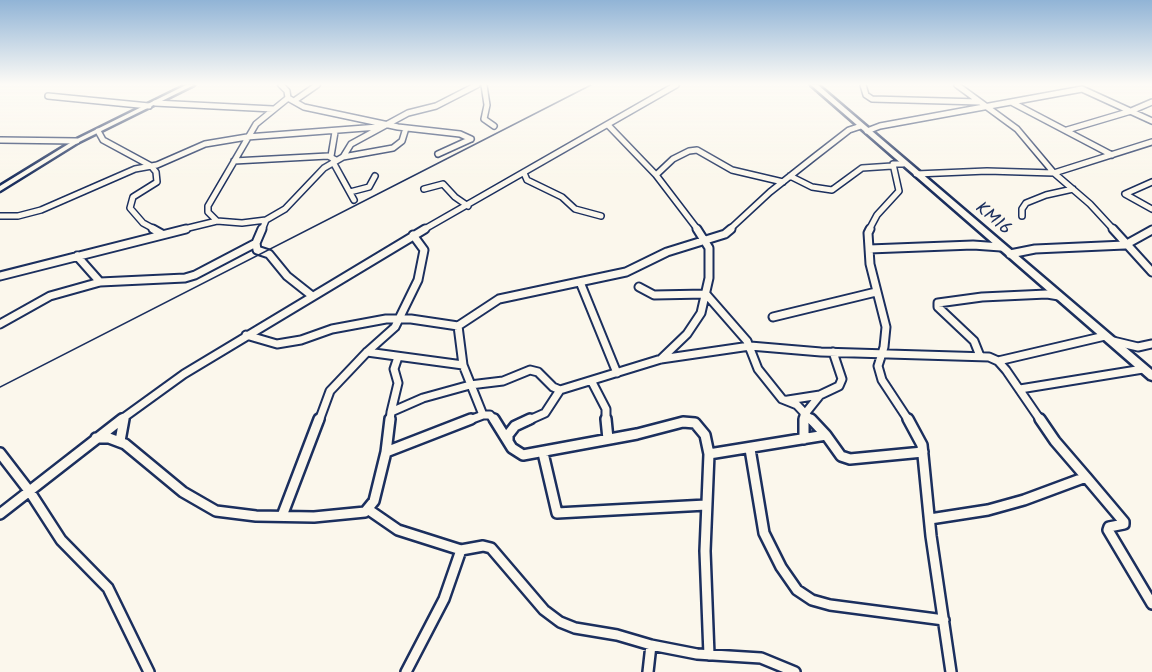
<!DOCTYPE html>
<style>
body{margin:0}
canvas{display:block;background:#fbf7ec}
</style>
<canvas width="1152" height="672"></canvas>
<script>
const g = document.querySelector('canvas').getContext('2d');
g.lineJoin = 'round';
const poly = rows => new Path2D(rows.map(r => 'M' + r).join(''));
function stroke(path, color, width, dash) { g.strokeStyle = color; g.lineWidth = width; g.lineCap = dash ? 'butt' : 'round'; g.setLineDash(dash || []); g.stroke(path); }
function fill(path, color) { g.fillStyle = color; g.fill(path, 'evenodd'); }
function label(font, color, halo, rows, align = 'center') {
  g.font = font + ' Kalam,sans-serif'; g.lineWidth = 5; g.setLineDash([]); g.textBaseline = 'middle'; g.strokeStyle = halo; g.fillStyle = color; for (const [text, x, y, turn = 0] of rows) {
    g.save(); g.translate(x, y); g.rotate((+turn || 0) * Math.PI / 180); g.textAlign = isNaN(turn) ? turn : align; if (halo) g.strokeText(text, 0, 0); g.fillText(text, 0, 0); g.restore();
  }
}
const minorFar2 = poly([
 [281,85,287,91,288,98,256,124,208,206,208,212,217,221,242,223,266,220,285,209,324,168,343,157,351,144,408,113,436,106,477,85],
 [484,85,487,105,484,119,494,126],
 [863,85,866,95,872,99,980,102],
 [957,85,1017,129,1054,173,1090,204,1114,230],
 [48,96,149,106],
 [288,98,304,107,398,127,460,134,471,139],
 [294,101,317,85],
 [155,103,273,109],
 [1013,103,1112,155],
 [608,125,656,175,698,230],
 [1067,130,1131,111,1152,102],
 [98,131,103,140,151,166,156,172,157,182,133,197,130,208,143,223,156,230],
 [867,131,880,126,1082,89,1152,121],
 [0,140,77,141],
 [438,154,471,139],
 [331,156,335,132],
 [343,157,393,148,402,141,406,128],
 [234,161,328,156,336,160],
 [333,162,354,200],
 [524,173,527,180,562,197,575,209,601,216],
 [916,174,987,171,1054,173,1152,142],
 [656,175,673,159,689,151,697,150,732,170,783,182],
 [790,176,812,187,832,190,862,168,892,166],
 [1152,182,1125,194,1152,209],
 [424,189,443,184,455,197,468,206],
 [350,192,369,187,375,176],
 [0,216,18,216,41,210,135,169,157,165,205,144,247,137,378,127],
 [1022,216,1022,209,1026,203,1046,195,1073,189],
 [180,230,217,221],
 [262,230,266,220],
 [423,230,676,85],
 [729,230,770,192,813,158,849,130,861,126],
 [869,230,877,215,899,191,893,164,903,164]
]);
const minorFar1 = poly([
 [153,229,162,234],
 [870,229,868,233,870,264,886,327,884,347,878,366,882,380,909,421],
 [1113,229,1152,272],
 [256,243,257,250,269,254,287,276,311,295],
 [869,249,973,245,1001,247],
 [1010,254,1035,249,1125,245,1152,230],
 [77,256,100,282],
 [0,276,186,229],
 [580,282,617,373],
 [639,287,654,295,706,294,747,341,758,369,782,399,797,405,812,421],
 [773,317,876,292],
 [0,324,50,296,100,282,185,278,195,275,256,243,262,229],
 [458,326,463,365],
 [246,335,277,344,301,340,332,329,386,319,411,319,458,326,499,299,626,272,667,252,725,234,731,229],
 [1113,341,1138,347,1152,344],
 [367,352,463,365,483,415],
 [980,356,974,341,938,307,938,303,982,297,1047,294,1059,296],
 [661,359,687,334,701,313,709,278,709,248,697,229],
 [998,361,1105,336],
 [592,382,606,409,606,421],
 [1020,389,1143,369],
 [788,400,820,395,839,386,842,379,833,352],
 [391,412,398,383,394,369,398,357],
 [119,421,184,374,425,229],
 [123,421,124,417],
 [319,421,330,391,367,352,395,327,418,280,424,250,413,235],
 [390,421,391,412,423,398,470,385,503,381,530,370,538,372,553,387,560,390,661,359,750,346,821,352,989,357,998,361,1006,370,1041,421],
 [467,421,483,415,490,415,495,421],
 [527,421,545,413,560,390],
 [804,421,804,415,820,395]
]);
const minor = poly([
 [494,419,512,448,523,455,637,434,683,422,695,423,705,435,709,454,705,551,709,655],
 [606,419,608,439],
 [804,419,804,439],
 [811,419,826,435],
 [908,419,922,445,931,536,951,672],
 [96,438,109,438,125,444,183,492,216,511,256,516,314,517,365,512,374,501,386,452,471,419],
 [120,441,124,419],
 [508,441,508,435,515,426,530,419],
 [750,449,764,533,781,567,797,590,812,600,830,605,944,620],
 [386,452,390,419],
 [0,453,30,492,61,540,108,588,149,672],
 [543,453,557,513,706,505],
 [709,454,826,435,841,456,850,459,923,452],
 [1086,477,1124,522,1124,524,1109,527,1108,530,1152,604],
 [369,510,398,530,461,550,444,599,406,672],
 [0,514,122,419],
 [282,516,319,419],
 [930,519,988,510,1024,500,1086,477,1055,441,1040,419],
 [461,550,483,546,491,548,544,610,560,622,575,628,617,635,651,645,697,654,761,658,795,672],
 [648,672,651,645]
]);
const tertiary = poly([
 [186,85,194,85,79,142,0,191,0,186,75,140,186,85],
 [811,85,818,85,1152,370,1152,380,1149,379,811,85]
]);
const rail = poly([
 [0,387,591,85]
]);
const streetNames = [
 ["KM16",992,220,40]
];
stroke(minorFar2, '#1b2f5e', 8);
stroke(minorFar1, '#1b2f5e', 11);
stroke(minor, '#1b2f5e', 14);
stroke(tertiary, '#1b2f5e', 5);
stroke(minorFar2, '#fbf7ec', 5);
stroke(minorFar1, '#fbf7ec', 7);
stroke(minor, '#fbf7ec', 9);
fill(tertiary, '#fbf7ec');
stroke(rail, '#1b2f5e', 1.5);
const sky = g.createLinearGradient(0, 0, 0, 179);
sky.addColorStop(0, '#91b4d6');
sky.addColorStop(0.47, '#fdfbf6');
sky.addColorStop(1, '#fdfbf600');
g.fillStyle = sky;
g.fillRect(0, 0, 1152, 179);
label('18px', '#1b2f5e', '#fbf7ec', streetNames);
</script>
